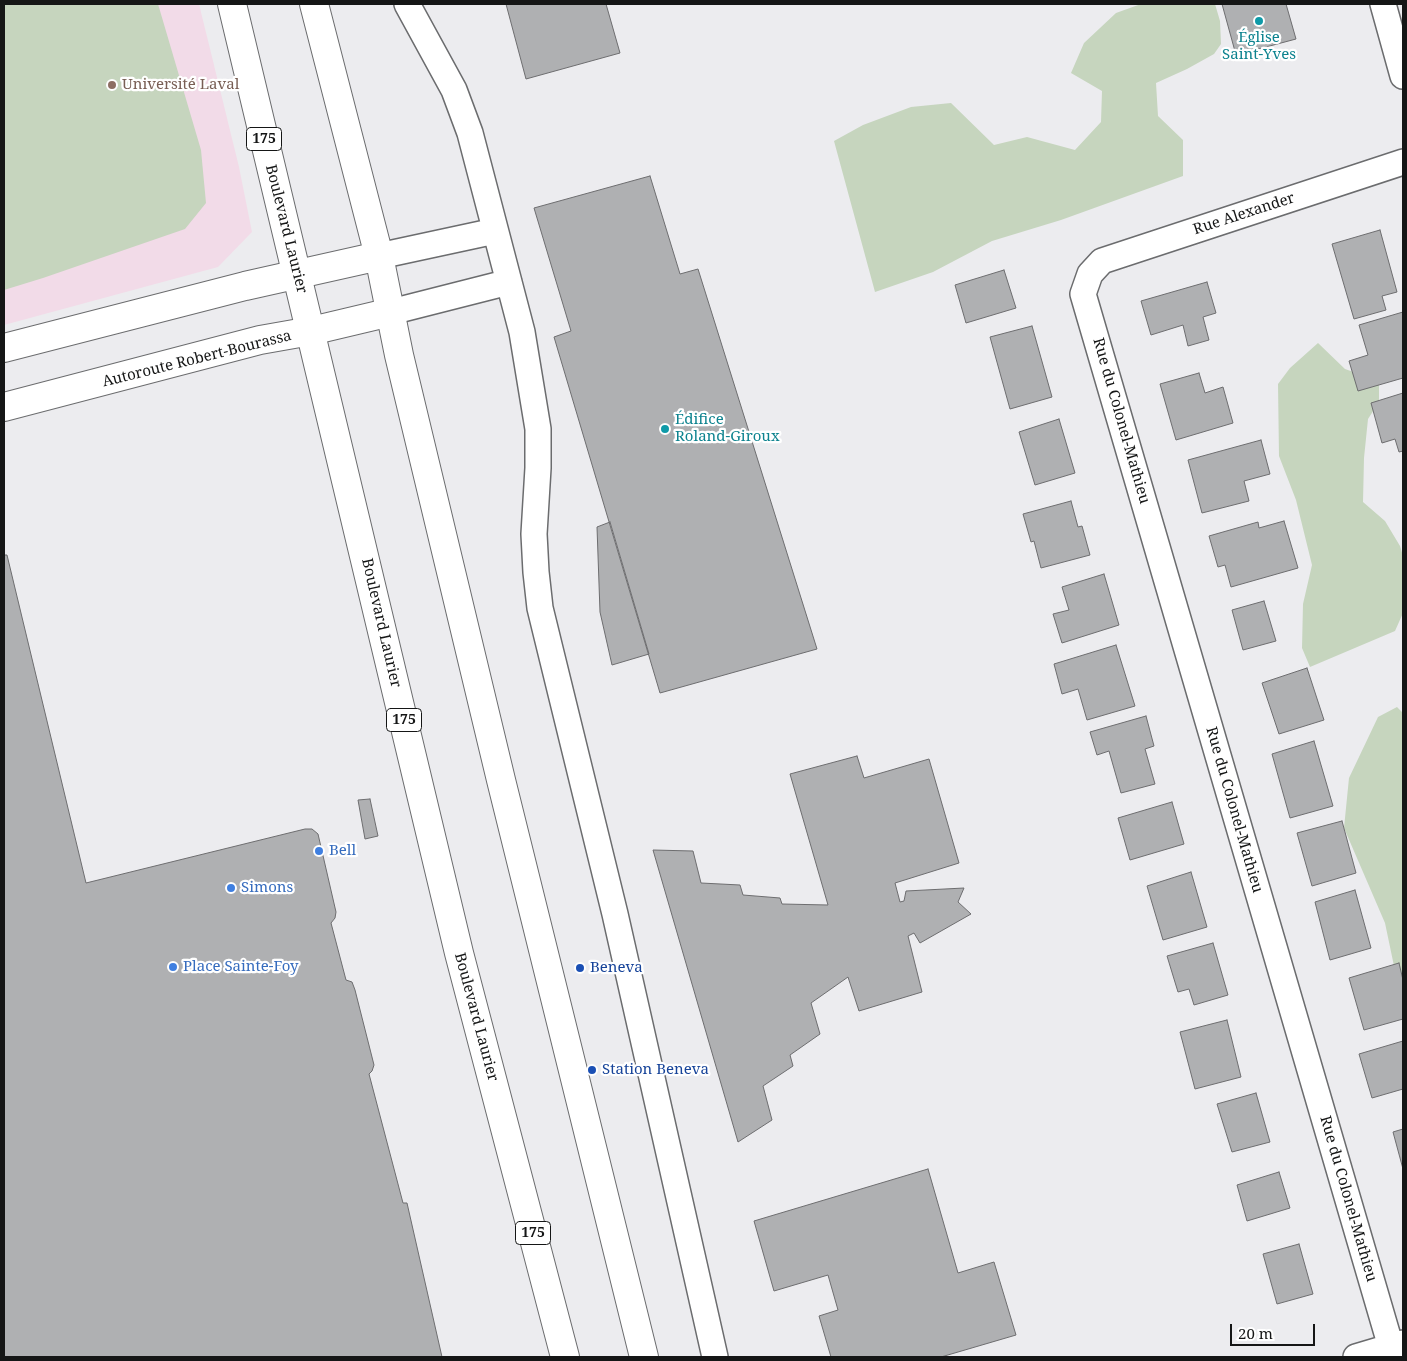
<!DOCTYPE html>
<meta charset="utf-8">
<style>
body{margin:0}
#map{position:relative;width:1407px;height:1361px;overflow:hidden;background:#ececef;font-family:"Noto Serif",serif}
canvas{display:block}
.frame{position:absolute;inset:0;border:5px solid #151616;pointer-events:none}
.scale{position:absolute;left:1230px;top:1324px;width:85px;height:22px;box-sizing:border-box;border:2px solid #151616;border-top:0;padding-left:6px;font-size:15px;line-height:18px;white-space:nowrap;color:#151616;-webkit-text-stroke:4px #fff;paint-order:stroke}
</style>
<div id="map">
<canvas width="1407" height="1361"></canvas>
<div class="frame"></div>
<div class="scale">20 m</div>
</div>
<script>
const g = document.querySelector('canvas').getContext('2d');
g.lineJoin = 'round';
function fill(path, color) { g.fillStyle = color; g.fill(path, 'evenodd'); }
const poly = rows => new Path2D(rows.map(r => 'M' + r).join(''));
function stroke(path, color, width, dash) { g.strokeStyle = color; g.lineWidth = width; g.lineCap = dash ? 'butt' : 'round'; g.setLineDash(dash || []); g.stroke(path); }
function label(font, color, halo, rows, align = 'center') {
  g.font = font + ' "Noto Serif",serif'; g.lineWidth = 4.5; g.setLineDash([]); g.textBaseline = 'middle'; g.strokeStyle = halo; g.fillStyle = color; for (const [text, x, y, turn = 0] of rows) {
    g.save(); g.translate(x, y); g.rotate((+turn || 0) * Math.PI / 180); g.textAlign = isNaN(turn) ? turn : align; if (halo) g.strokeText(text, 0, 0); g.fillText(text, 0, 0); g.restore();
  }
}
const education = poly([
 [4,4,199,4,239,167,252,232,218,267,4,325]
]);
const green = poly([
 [4,4,158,4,201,150,206,203,185,229,43,278,4,290],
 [1141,4,1215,4,1220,21,1221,44,1214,54,1187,69,1156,83,1158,116,1183,140,1183,176,1061,220,992,241,933,272,875,292,834,141,863,125,911,107,951,103,994,145,1027,137,1075,150,1101,122,1102,91,1071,73,1084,43,1116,13],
 [1318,343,1345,369,1379,381,1379,402,1368,419,1364,458,1363,502,1385,521,1400,546,1403,556,1403,613,1395,631,1310,667,1302,648,1303,604,1312,565,1296,500,1279,456,1278,384,1290,368],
 [1397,707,1403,713,1403,1009,1385,923,1344,828,1349,778,1378,717]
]);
const building = poly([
 [506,4,606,4,620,53,526,79,506,4],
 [1222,4,1286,4,1296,39,1236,55,1222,4],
 [650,176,680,274,698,269,817,649,660,693,554,337,571,331,534,208,650,176],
 [1380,230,1397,292,1382,296,1386,310,1354,319,1332,244,1380,230],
 [1004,270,1016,308,966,323,955,285,1004,270],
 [1207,282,1216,313,1203,317,1209,340,1188,346,1183,325,1151,335,1141,301,1207,282],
 [1403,312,1403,378,1358,391,1349,361,1368,355,1359,325,1403,312],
 [1032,326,1052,397,1010,409,990,337,1032,326],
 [1199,373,1205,393,1223,387,1233,423,1176,440,1160,384,1199,373],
 [1403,393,1403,451,1399,452,1395,439,1382,443,1371,403,1403,393],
 [1059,419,1075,473,1035,485,1019,432,1059,419],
 [1261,440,1270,474,1244,481,1249,501,1202,513,1188,460,1261,440],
 [1071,501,1078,527,1082,526,1090,555,1041,568,1034,541,1031,542,1023,514,1071,501],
 [1284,521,1298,568,1231,587,1225,565,1218,567,1209,536,1258,522,1259,528,1284,521],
 [610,522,649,654,612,665,600,612,597,527,610,522],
 [4,555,7,555,86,883,305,829,312,829,318,834,336,912,335,918,331,923,346,980,352,982,355,990,374,1065,372,1071,369,1074,403,1203,407,1203,442,1357,4,1357,4,555],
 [1104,574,1119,625,1062,643,1053,614,1069,610,1062,587,1104,574],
 [1264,601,1276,641,1243,650,1232,610,1264,601],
 [1116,645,1135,706,1087,720,1078,689,1062,694,1054,664,1116,645],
 [1307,668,1324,720,1279,734,1262,683,1307,668],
 [1146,716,1154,746,1145,749,1155,784,1121,793,1109,751,1097,755,1090,732,1146,716],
 [1314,741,1333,806,1290,818,1272,754,1314,741],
 [857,756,864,778,929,759,959,863,895,883,900,902,904,901,906,891,964,888,958,902,971,914,920,943,914,933,908,936,922,992,859,1011,848,977,811,1003,820,1034,790,1055,793,1066,763,1086,772,1120,738,1142,653,850,693,851,701,883,740,885,743,895,780,898,782,904,828,905,790,774,857,756],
 [370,799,378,836,365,839,358,800,370,799],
 [1172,802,1184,844,1130,860,1118,818,1172,802],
 [1342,821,1356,873,1312,886,1297,833,1342,821],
 [1191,872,1207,927,1163,940,1147,886,1191,872],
 [1355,890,1371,948,1330,960,1315,902,1355,890],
 [1213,943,1228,995,1194,1005,1189,989,1178,992,1167,956,1213,943],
 [1399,963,1403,980,1403,1019,1364,1030,1349,978,1399,963],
 [1227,1020,1241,1077,1195,1089,1180,1032,1227,1020],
 [1403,1041,1403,1089,1372,1098,1359,1054,1403,1041],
 [1256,1093,1270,1142,1232,1152,1217,1104,1256,1093],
 [1403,1129,1403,1169,1393,1132,1403,1129],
 [928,1169,958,1273,994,1262,1016,1335,941,1357,831,1357,819,1316,838,1310,828,1275,774,1291,754,1221,928,1169],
 [1279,1172,1290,1208,1247,1221,1237,1185,1279,1172],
 [1299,1244,1313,1294,1277,1304,1263,1254,1299,1244]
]);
const minor = poly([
 [407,4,454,90,470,133,522,332,538,429,538,468,534,534,536,572,540,608,615,914,715,1357],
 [1383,4,1403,76],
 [379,256,495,231],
 [391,312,509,282],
 [1391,1347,1083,294,1090,274,1102,261,1403,162],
 [1356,1357,1403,1343]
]);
const primary = poly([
 [232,4,459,953,565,1357],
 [314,4,379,256,399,355,501,780,644,1357]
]);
const trunk = poly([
 [4,348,245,286,379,256],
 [4,407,260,340,311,331,391,312]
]);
const markers = [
 [1259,21,5,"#0f9aa8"],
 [112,85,5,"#8d6e63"],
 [665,429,5,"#0f9aa8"],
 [319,851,5,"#3f7fe0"],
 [231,888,5,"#3f7fe0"],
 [173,967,5,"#3f7fe0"],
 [580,968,5,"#1a4fb4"],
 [592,1070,5,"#1a4fb4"]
];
const shields = [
 [264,139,35],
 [404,720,35],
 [533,1233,35]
];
const shieldNames = [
 ["175",264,139],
 ["175",404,720],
 ["175",533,1233]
];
const cultureNames = [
 ["Église",1259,38],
 ["Saint-Yves",1259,55],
 ["Édifice",675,420,"left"],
 ["Roland-Giroux",675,437,"left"]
];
const educationNames = [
 ["Université Laval",122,85]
];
const streetNames = [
 ["Rue Alexander",1244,214,-18],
 ["Boulevard Laurier",286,229,76],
 ["Autoroute Robert-Bourassa",197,359,-14],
 ["Rue du Colonel-Mathieu",1121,421,74],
 ["Boulevard Laurier",381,623,77],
 ["Rue du Colonel-Mathieu",1234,810,74],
 ["Boulevard Laurier",476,1017,75],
 ["Rue du Colonel-Mathieu",1348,1199,74]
];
const shopNames = [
 ["Bell",329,851],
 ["Simons",241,888],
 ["Place Sainte-Foy",183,967]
];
const transitNames = [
 ["Beneva",590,968],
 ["Station Beneva",602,1070]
];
fill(education, '#f2dbe8');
fill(green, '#c6d5be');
fill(building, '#afb0b2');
stroke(building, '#6d6d6f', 1);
stroke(minor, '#6b6c6e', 28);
stroke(primary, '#6b6c6e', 30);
stroke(trunk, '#6b6c6e', 30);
stroke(minor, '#fff', 25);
stroke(primary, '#fff', 28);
stroke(trunk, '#fff', 28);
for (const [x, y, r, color] of markers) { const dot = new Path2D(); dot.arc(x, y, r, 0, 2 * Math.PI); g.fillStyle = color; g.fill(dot); stroke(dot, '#fff', 2); }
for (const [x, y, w] of shields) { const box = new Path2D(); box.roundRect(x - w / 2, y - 11.5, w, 23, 4); g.fillStyle = '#fff'; g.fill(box); stroke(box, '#151616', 1); }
label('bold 14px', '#151616', null, shieldNames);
label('15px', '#0d838f', '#fff', cultureNames);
label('15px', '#785e54', '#fff', educationNames, 'left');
label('15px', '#151616', '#fff', streetNames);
label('15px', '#366cbe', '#fff', shopNames, 'left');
label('15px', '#164399', '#fff', transitNames, 'left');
</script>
